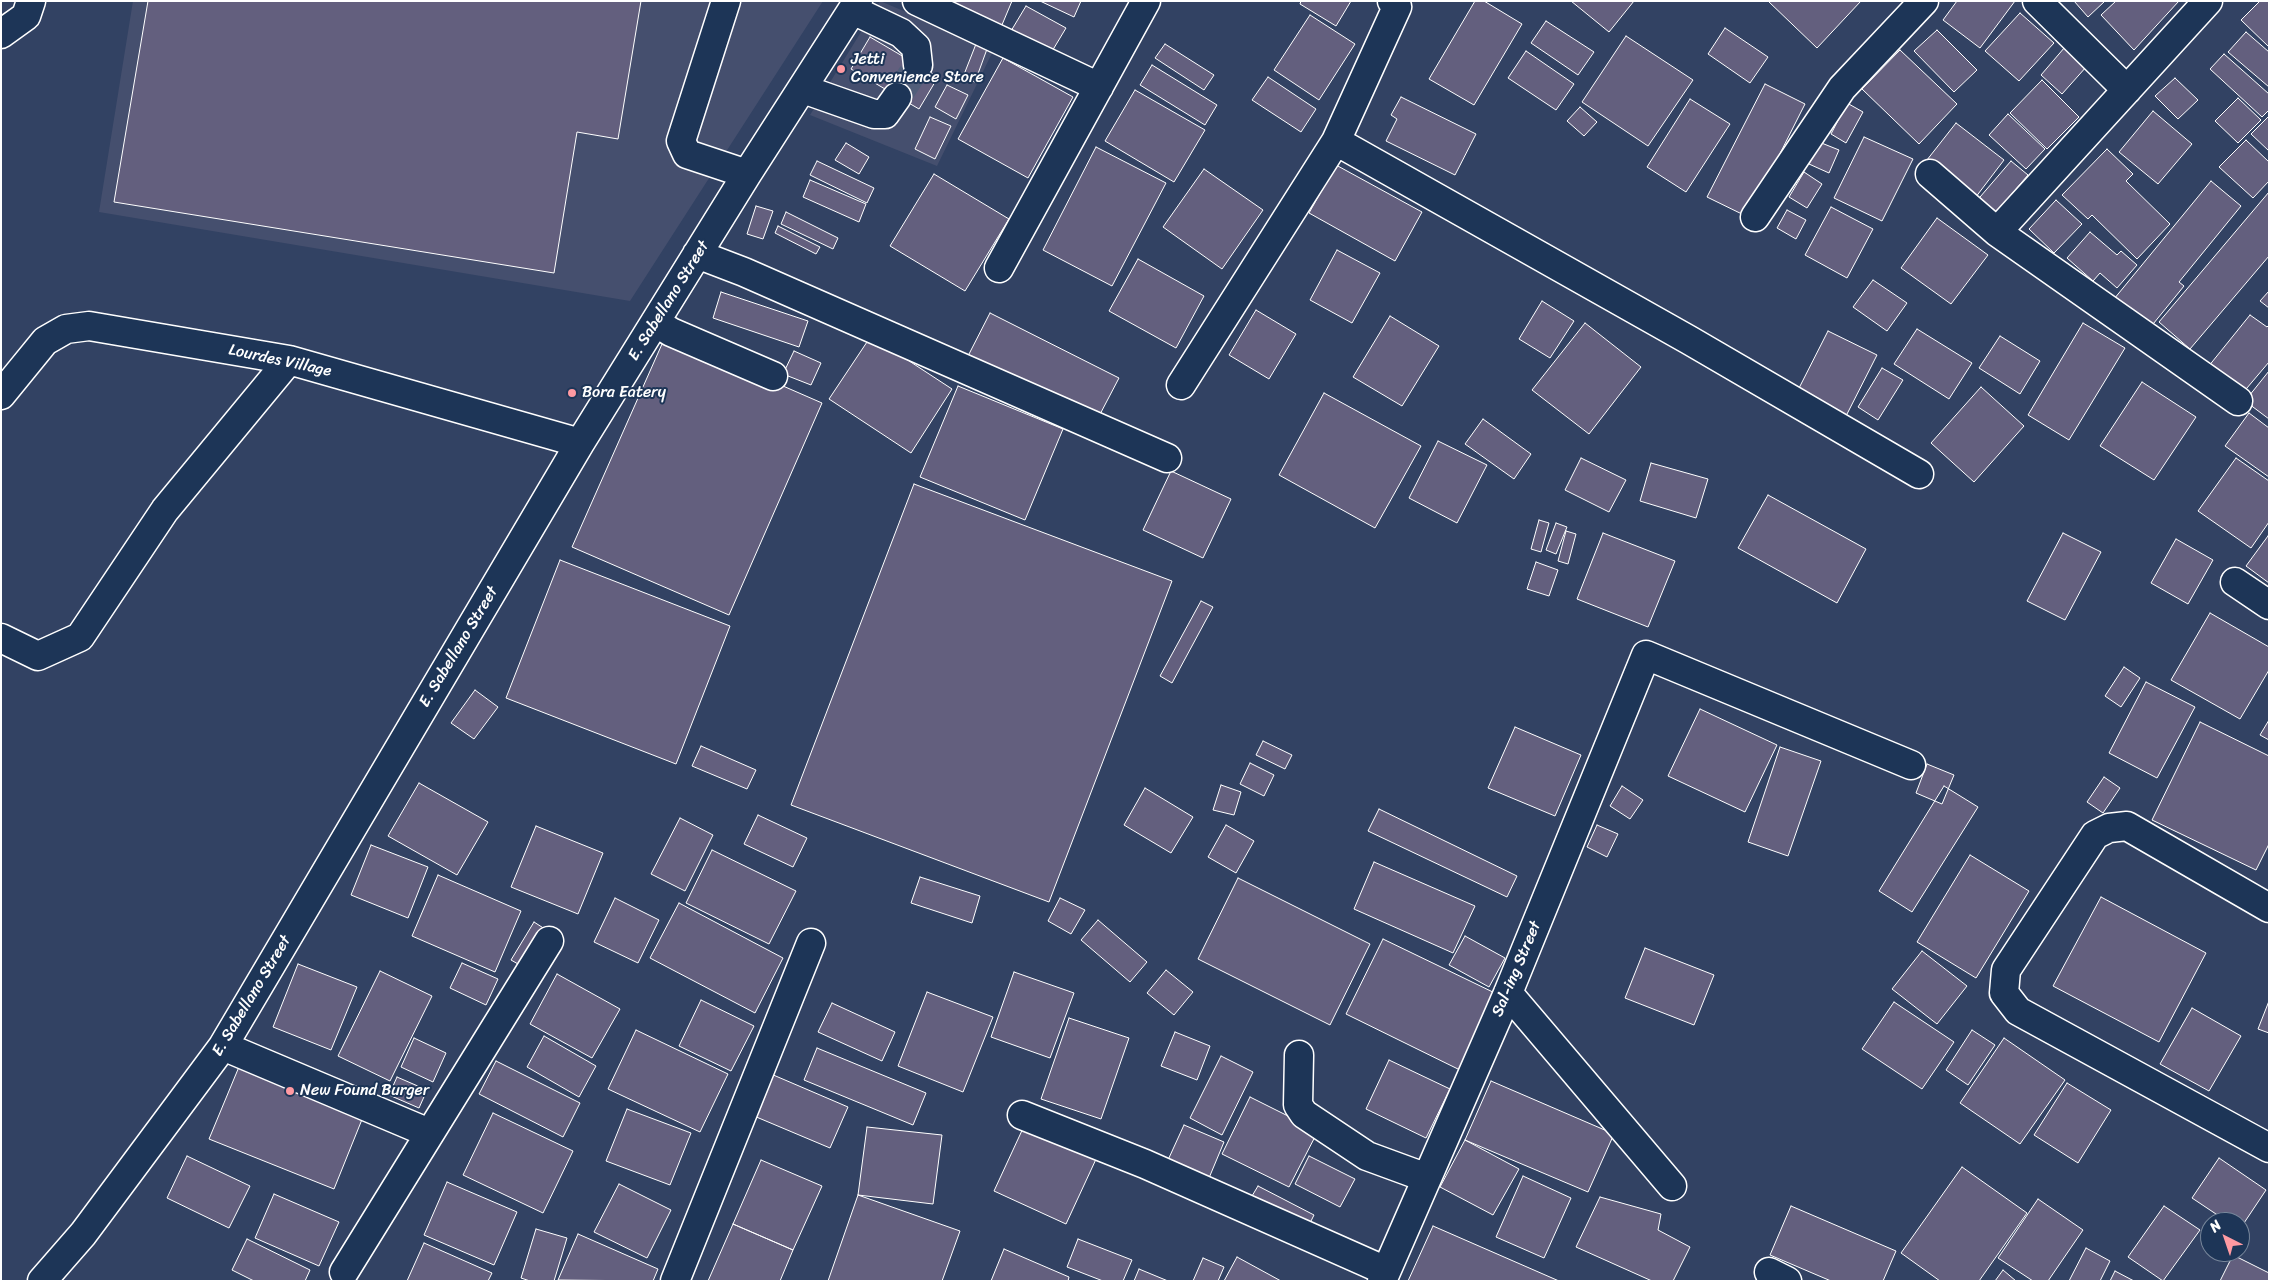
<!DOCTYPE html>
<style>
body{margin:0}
#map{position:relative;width:2270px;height:1282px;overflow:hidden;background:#324263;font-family:Sriracha,sans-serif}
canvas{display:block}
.frame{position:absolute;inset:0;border:2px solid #fff;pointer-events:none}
.north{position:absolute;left:2200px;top:1212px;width:50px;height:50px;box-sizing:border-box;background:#1d3557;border:1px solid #77869a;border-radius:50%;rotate:319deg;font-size:14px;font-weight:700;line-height:20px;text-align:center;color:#fff}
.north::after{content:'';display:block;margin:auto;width:18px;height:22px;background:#ff9aa2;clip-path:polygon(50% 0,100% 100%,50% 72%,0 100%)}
</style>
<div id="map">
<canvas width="2270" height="1282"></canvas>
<div class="frame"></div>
<div class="north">N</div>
</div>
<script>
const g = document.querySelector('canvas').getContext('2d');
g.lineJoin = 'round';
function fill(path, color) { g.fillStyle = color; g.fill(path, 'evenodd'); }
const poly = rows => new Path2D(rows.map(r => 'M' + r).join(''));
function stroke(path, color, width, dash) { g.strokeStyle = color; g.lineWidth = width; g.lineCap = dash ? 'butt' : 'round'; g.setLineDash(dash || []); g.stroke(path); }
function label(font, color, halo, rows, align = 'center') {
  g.font = font + ' Sriracha,sans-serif'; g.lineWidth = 4; g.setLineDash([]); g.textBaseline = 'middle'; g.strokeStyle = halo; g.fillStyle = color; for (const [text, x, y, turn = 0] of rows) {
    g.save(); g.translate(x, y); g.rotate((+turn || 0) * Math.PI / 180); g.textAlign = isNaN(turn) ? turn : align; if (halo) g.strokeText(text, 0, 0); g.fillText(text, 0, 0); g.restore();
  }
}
const built = poly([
 [133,1,823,1,630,301,99,212],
 [880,1,994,49,937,166,810,115]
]);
const building = poly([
 [148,1,641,1,618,139,577,132,554,273,114,202,148,1],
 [937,1,1012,1,999,32,937,1],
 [1040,1,1081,1,1074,17,1040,1],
 [1301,1,1351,1,1336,26,1300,4,1301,1],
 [1475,1,1484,1,1522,24,1474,105,1429,79,1475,1],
 [1571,1,1634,1,1609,32,1571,1],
 [1768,1,1861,1,1817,48,1768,1],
 [1957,1,2015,1,1980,48,1943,20,1957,1],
 [2074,1,2105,1,2088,17,2074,1],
 [2116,1,2179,1,2134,50,2101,15,2116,1],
 [2260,1,2269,1,2269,47,2241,20,2260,1],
 [1026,6,1066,28,1051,53,1011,31,1026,6],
 [2020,13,2054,43,2019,81,1985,51,2020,13],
 [1310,15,1355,44,1319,100,1274,70,1310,15],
 [1546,21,1594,52,1578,75,1531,43,1546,21],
 [1725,28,1768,57,1750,83,1708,54,1725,28],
 [1937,30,1977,70,1954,92,1914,51,1937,30],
 [2246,32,2269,52,2269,87,2228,52,2246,32],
 [1626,36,1693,80,1648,146,1582,102,1626,36],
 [870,37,938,77,919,109,851,69,870,37],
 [976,44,987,49,975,82,963,77,976,44],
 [1165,44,1214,75,1204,90,1155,58,1165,44],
 [2065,47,2087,66,2062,94,2041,75,2065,47],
 [1900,50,1957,104,1919,144,1862,89,1900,50],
 [1526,51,1574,84,1556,110,1508,78,1526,51],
 [2224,54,2269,94,2269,110,2262,117,2210,69,2224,54],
 [1003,58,1073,97,1028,178,958,139,1003,58],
 [1152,65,1217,105,1205,125,1140,85,1152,65],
 [1268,77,1316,109,1301,132,1252,100,1268,77],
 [2175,78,2198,100,2178,119,2155,96,2175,78],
 [2042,80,2079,117,2047,149,2010,113,2042,80],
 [1765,84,1805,104,1748,217,1707,197,1765,84],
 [947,85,968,95,956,119,935,107,947,85],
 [1135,90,1205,130,1174,182,1105,141,1135,90],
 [1401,97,1476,134,1455,175,1386,141,1397,119,1391,115,1401,97],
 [2238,98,2261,120,2238,143,2215,121,2238,98],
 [1690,99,1730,124,1686,192,1647,167,1690,99],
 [1847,103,1863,112,1846,143,1831,134,1847,103],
 [1580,107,1597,122,1584,136,1567,121,1580,107],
 [2153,111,2192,144,2158,184,2119,152,2153,111],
 [2008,114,2045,149,2026,169,1989,135,2008,114],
 [2269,116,2269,151,2251,134,2269,116],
 [930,117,951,126,935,159,915,149,930,117],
 [1956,123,2004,160,1972,202,1923,165,1956,123],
 [1864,137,1913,159,1882,221,1834,198,1864,137],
 [2246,140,2269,162,2269,181,2253,198,2219,167,2246,140],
 [1819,142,1839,150,1829,173,1809,164,1819,142],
 [846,143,869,157,859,174,835,160,846,143],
 [1096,147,1166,183,1112,286,1043,250,1096,147],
 [2107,149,2133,174,2126,181,2170,224,2137,259,2092,215,2088,219,2062,195,2107,149],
 [817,161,874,188,867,203,810,175,817,161],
 [2011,161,2028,175,1991,218,1974,204,2011,161],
 [1336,165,1422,212,1395,261,1309,213,1336,165],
 [1204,169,1263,210,1222,269,1163,227,1204,169],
 [1804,172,1822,184,1807,208,1789,197,1804,172],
 [934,174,1009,219,965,291,890,246,934,174],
 [810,180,866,204,859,222,803,197,810,180],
 [2211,181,2241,206,2179,282,2184,286,2149,329,2114,299,2211,181],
 [2269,192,2269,256,2190,349,2159,322,2269,192],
 [2056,200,2082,224,2054,253,2029,229,2056,200],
 [756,206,773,211,763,239,747,234,756,206],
 [1831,207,1873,229,1847,278,1805,255,1831,207],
 [1787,210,1806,220,1796,239,1777,228,1787,210],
 [786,212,838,238,833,249,781,224,786,212],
 [1937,218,1988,255,1951,304,1901,268,1937,218],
 [778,226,820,247,816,254,775,233,778,226],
 [2090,232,2117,255,2121,251,2137,265,2117,288,2100,273,2093,281,2067,258,2090,232],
 [1337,250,1380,273,1352,323,1310,300,1337,250],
 [1138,259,1204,296,1176,348,1109,311,1138,259],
 [1873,280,1907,303,1887,331,1853,307,1873,280],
 [2269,291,2269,308,2260,301,2269,291],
 [721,292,808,321,799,347,713,318,721,292],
 [1542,301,1574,321,1550,358,1519,339,1542,301],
 [1256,310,1296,334,1269,379,1229,355,1256,310],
 [990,313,1119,378,1097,420,968,356,990,313],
 [2250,315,2267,327,2269,325,2269,362,2241,395,2208,367,2250,315],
 [1390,316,1439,346,1402,406,1353,377,1390,316],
 [1585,323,1641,367,1589,434,1532,390,1585,323],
 [2083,323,2125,348,2069,440,2028,415,2083,323],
 [1917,329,1972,363,1949,399,1894,364,1917,329],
 [1828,331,1877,355,1845,418,1796,394,1828,331],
 [666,335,822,403,729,615,572,547,666,335],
 [871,336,952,389,911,453,829,399,871,336],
 [2000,336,2040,361,2020,394,1979,368,2000,336],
 [794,351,821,363,811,385,783,374,794,351],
 [1882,368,1903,380,1878,420,1858,407,1882,368],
 [2269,371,2269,419,2245,401,2269,371],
 [2142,382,2196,417,2154,480,2100,446,2142,382],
 [958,386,1063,429,1025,520,920,477,958,386],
 [1981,387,2024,426,1974,482,1931,443,1981,387],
 [1324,393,1421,446,1375,528,1279,475,1324,393],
 [2249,413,2269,428,2269,477,2225,446,2249,413],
 [1483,419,1531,454,1514,479,1465,444,1483,419],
 [1438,441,1487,465,1457,523,1409,498,1438,441],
 [1581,458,1626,480,1609,512,1565,490,1581,458],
 [2236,458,2269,481,2269,522,2251,548,2198,511,2236,458],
 [1651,463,1708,479,1696,518,1640,501,1651,463],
 [1171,471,1231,499,1203,558,1143,530,1171,471],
 [914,484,1172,581,1049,902,791,805,914,484],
 [1768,495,1866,549,1837,603,1738,548,1768,495],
 [1539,520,1549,523,1541,552,1531,549,1539,520],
 [1556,523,1567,527,1556,554,1546,550,1556,523],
 [1566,531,1576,534,1568,564,1558,561,1566,531],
 [1603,533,1675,561,1648,627,1577,599,1603,533],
 [2063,533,2101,552,2065,620,2027,601,2063,533],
 [2268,536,2269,537,2269,583,2246,566,2268,536],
 [2176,539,2213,560,2188,604,2151,583,2176,539],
 [560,560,730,626,676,764,506,698,560,560],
 [1536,562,1558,570,1549,596,1527,589,1536,562],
 [1201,601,1213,607,1172,683,1160,676,1201,601],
 [2210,613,2269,647,2269,670,2240,719,2171,680,2210,613],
 [2124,667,2140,678,2121,707,2105,696,2124,667],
 [2146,682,2195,707,2157,778,2109,753,2146,682],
 [475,690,498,707,474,739,451,723,475,690],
 [1700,709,1777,745,1745,812,1668,776,1700,709],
 [2269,720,2269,740,2260,735,2269,720],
 [2200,722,2269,756,2269,844,2256,870,2152,820,2200,722],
 [1515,727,1581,755,1555,816,1488,788,1515,727],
 [1263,741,1292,755,1285,769,1256,755,1263,741],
 [701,746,756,770,747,789,692,766,701,746],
 [1780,747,1821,761,1788,856,1748,842,1780,747],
 [1250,763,1274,775,1264,796,1240,784,1250,763],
 [1927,764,1954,775,1942,804,1916,793,1927,764],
 [2104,777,2120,788,2103,813,2087,802,2104,777],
 [419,783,488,822,457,875,388,836,419,783],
 [1221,785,1241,792,1234,815,1213,810,1221,785],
 [1622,786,1643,800,1630,819,1610,806,1622,786],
 [1944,786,1978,807,1912,912,1879,891,1944,786],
 [1145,788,1193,817,1171,853,1124,825,1145,788],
 [1379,809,1517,876,1507,897,1368,831,1379,809],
 [758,815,807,838,793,867,744,844,758,815],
 [680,818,713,835,685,891,651,874,680,818],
 [1226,825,1254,841,1236,873,1208,857,1226,825],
 [1597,825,1618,834,1607,857,1587,847,1597,825],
 [536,826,603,853,578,914,511,887,536,826],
 [371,845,428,867,408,918,351,895,371,845],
 [712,850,796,891,769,944,686,903,712,850],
 [1970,855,2029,891,1976,978,1917,942,1970,855],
 [1374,862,1475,906,1453,953,1354,909,1374,862],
 [438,875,521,911,495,972,412,936,438,875],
 [920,877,980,896,972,923,911,903,920,877],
 [1238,878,1370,944,1330,1025,1198,959,1238,878],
 [2101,897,2206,953,2159,1042,2053,986,2101,897],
 [615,898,659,920,638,963,594,942,615,898],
 [1060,898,1085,910,1071,934,1048,921,1060,898],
 [679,903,783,958,755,1013,650,958,679,903],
 [1098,920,1147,962,1130,982,1081,940,1098,920],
 [534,922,548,931,525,968,511,960,534,922],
 [1465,936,1505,958,1489,987,1449,965,1465,936],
 [1383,939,1499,995,1462,1071,1346,1014,1383,939],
 [1645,948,1714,975,1694,1025,1625,998,1645,948],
 [1922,951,1967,986,1937,1024,1892,989,1922,951],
 [462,963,498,979,486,1005,450,988,462,963],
 [298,964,357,987,331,1050,273,1027,298,964],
 [1166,970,1193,992,1174,1015,1147,993,1166,970],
 [380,971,432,996,390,1081,338,1056,380,971],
 [1014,972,1074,993,1050,1058,991,1037,1014,972],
 [557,974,620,1009,592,1058,530,1024,557,974],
 [927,992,993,1017,963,1092,898,1066,927,992],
 [701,1000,754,1026,731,1071,679,1046,701,1000],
 [2269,1001,2269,1033,2258,1029,2269,1001],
 [1894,1002,1954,1042,1922,1089,1862,1049,1894,1002],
 [832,1003,895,1032,882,1061,818,1032,832,1003],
 [2192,1008,2241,1036,2209,1091,2160,1064,2192,1008],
 [1069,1018,1129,1038,1101,1119,1041,1099,1069,1018],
 [636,1030,728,1074,700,1132,608,1089,636,1030],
 [1972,1030,1995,1045,1968,1085,1946,1070,1972,1030],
 [1175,1032,1210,1046,1197,1080,1161,1066,1175,1032],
 [544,1036,596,1066,579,1097,527,1067,544,1036],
 [414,1038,446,1053,433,1082,401,1067,414,1038],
 [2004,1038,2065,1080,2020,1144,1960,1103,2004,1038],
 [817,1048,926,1093,913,1125,804,1080,817,1048],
 [1221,1056,1253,1072,1222,1135,1190,1118,1221,1056],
 [1389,1060,1450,1089,1426,1138,1366,1109,1389,1060],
 [496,1061,580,1103,563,1137,479,1094,496,1061],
 [241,1062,365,1112,334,1189,209,1139,241,1062],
 [771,1074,848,1107,830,1148,754,1116,771,1074],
 [397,1077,427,1090,419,1108,389,1095,397,1077],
 [1491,1081,1614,1134,1588,1192,1465,1140,1491,1081],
 [2067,1083,2111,1110,2078,1163,2034,1135,2067,1083],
 [1250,1097,1318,1131,1289,1187,1222,1154,1250,1097],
 [627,1109,691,1133,670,1185,606,1161,627,1109],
 [493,1113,573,1151,543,1213,463,1175,493,1113],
 [1025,1124,1097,1157,1066,1224,994,1191,1025,1124],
 [1184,1125,1224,1142,1209,1178,1168,1160,1184,1125],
 [867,1127,942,1135,933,1204,858,1195,867,1127],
 [1465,1140,1519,1169,1493,1215,1440,1187,1465,1140],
 [187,1156,250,1186,229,1228,167,1198,187,1156],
 [1309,1156,1355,1179,1340,1207,1295,1184,1309,1156],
 [2219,1158,2266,1190,2240,1229,2240,1222,2228,1222,2192,1198,2219,1158],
 [761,1160,822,1186,793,1250,733,1224,761,1160],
 [1962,1167,2027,1213,1979,1281,1940,1281,1901,1253,1962,1167],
 [1523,1176,1571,1198,1544,1258,1496,1237,1523,1176],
 [447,1182,517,1212,494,1265,424,1235,447,1182],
 [619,1184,671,1210,647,1258,594,1232,619,1184],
 [1258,1186,1314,1215,1309,1225,1252,1196,1258,1186],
 [274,1194,339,1222,319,1266,255,1238,274,1194],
 [858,1195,960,1231,942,1281,828,1281,858,1195],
 [1600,1197,1661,1214,1658,1230,1690,1247,1673,1281,1652,1281,1576,1247,1600,1197],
 [2038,1199,2083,1230,2048,1281,2033,1281,1998,1258,2038,1199],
 [1791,1206,1896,1251,1883,1281,1831,1281,1770,1255,1791,1206],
 [2164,1206,2200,1230,2163,1281,2128,1257,2164,1206],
 [733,1224,793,1250,780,1281,708,1281,733,1224],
 [1433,1226,1559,1281,1408,1281,1433,1226],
 [536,1229,567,1238,554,1281,530,1281,521,1278,536,1229],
 [578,1234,658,1269,653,1281,558,1280,578,1234],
 [247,1239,310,1270,305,1281,254,1281,232,1270,247,1239],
 [1078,1239,1132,1260,1123,1281,1103,1281,1067,1267,1078,1239],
 [424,1243,492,1273,488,1281,407,1281,424,1243],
 [2086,1248,2110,1261,2100,1281,2069,1281,2086,1248],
 [1004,1249,1069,1277,1068,1281,991,1281,1004,1249],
 [2233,1255,2269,1273,2269,1281,2220,1281,2233,1255],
 [1237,1257,1281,1281,1224,1281,1237,1257],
 [1203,1258,1224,1267,1218,1281,1193,1281,1203,1258],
 [1139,1269,1168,1281,1134,1281,1139,1269],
 [2003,1270,2016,1281,1995,1281,2003,1270],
 [2115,1271,2134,1281,2110,1281,2115,1271]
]);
const minorTunnel = poly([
 [897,97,918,65]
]);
const minor = poly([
 [726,1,681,141,687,154,747,174],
 [917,1,1099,87],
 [2037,1,2127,90],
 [853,10,901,33,916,47,918,65],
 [1,34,26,16,31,1],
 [803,89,874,114,885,114,897,97],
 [1336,141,1689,340,1919,474],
 [1930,174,1997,232,2238,401],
 [1755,217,1842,88,1924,1],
 [1997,232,2208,1],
 [697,254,744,272,1167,458],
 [999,268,1146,1],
 [655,322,671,332,773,376],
 [1181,385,1336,141,1397,7,1392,1],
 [1,395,45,341,66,329,89,326,289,360,580,443],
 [2235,582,2269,605],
 [1,638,38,656,80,637,165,510,289,360],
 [2269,908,2127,826,2109,828,2095,835,2006,970,2004,993,2018,1011,2269,1148],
 [1508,993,1672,1186],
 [223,1046,429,1133],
 [1299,1055,1298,1105,1304,1114,1367,1156,1427,1178],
 [1022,1115,1145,1164,1386,1271],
 [344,1272,549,941],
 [1769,1272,1787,1281],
 [42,1281,83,1234,223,1046,580,443,747,174,858,1],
 [675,1281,811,943],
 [1382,1281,1508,993,1646,655,1911,765]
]);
const markers = [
 [841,69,5,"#ff9aa2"],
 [572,393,5,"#ff9aa2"],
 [290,1091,5,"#ff9aa2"]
];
const poiNames = [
 ["Jetti",851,60],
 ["Convenience Store",851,78],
 ["Bora Eatery",582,393],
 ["New Found Burger",300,1091]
];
const streetNames = [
 ["E. Sabellano Street",669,301,-58],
 ["Lourdes Village",280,361,12],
 ["E. Sabellano Street",459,647,-59],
 ["Sal-ing Street",1517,969,-67],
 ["E. Sabellano Street",252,996,-59]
];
fill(built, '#454f6e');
fill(building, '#635f7e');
stroke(building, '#fff', 1);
stroke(minorTunnel, '#515e7a', 28, [28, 14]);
stroke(minor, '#fff', 31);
stroke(minor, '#1d3557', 28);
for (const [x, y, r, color] of markers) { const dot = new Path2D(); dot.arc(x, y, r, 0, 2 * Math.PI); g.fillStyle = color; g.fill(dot); stroke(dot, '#1d3557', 2); }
label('16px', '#fff', '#1d3557', poiNames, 'left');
label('16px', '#fff', '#1d3557', streetNames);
</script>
